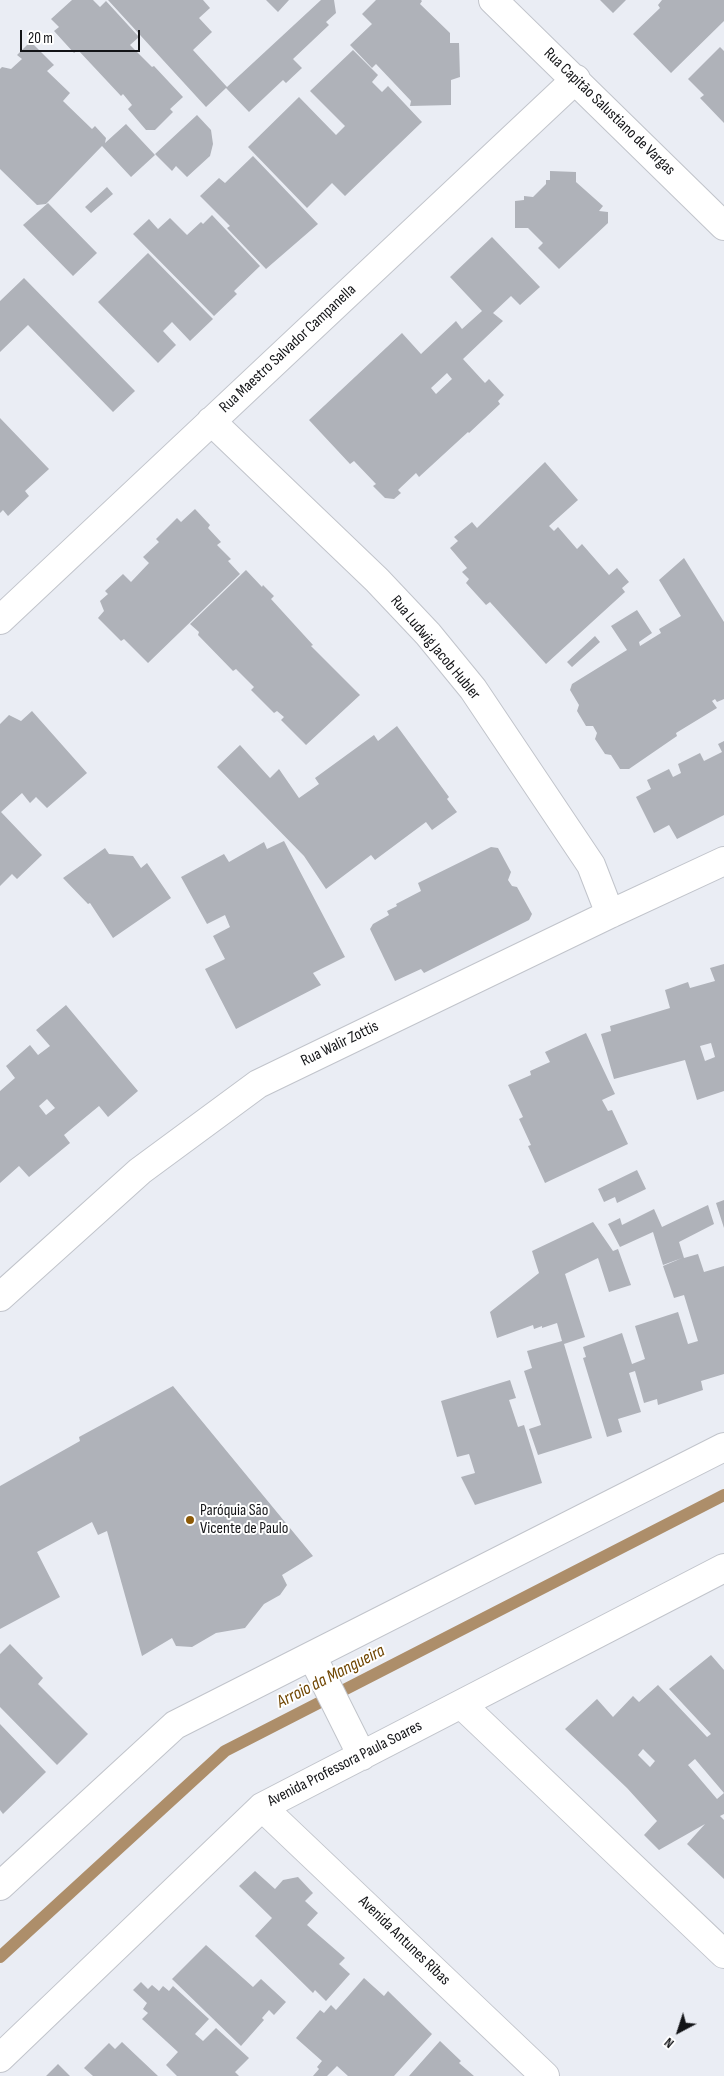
<!DOCTYPE html>
<meta charset="utf-8">
<style>
body{margin:0}
#map{position:relative;width:724px;height:2076px;overflow:hidden;background:#eaedf4;font-family:"Sofia Sans Condensed",sans-serif}
canvas{display:block}
.north{position:absolute;left:654px;top:2006px;width:50px;height:50px;-webkit-text-stroke:4px #fff;paint-order:stroke;rotate:220deg;font-size:14px;font-weight:700;line-height:20px;text-align:center;color:#131417}
.north::after{content:'';display:block;margin:auto;width:18px;height:22px;background:#131417;clip-path:polygon(50% 0,100% 100%,50% 72%,0 100%)}
.scale{position:absolute;left:20px;top:30px;width:120px;height:22px;box-sizing:border-box;border:2px solid #131417;border-top:0;padding-left:6px;font-size:15px;line-height:18px;white-space:nowrap;color:#131417;-webkit-text-stroke:4px #fff;paint-order:stroke}
</style>
<div id="map">
<canvas width="724" height="2076"></canvas>
<div class="north">N</div>
<div class="scale">20 m</div>
</div>
<script>
const g = document.querySelector('canvas').getContext('2d');
g.lineJoin = 'round';
const poly = rows => new Path2D(rows.map(r => 'M' + r).join(''));
function stroke(path, color, width, dash) { g.strokeStyle = color; g.lineWidth = width; g.lineCap = dash ? 'butt' : 'round'; g.setLineDash(dash || []); g.stroke(path); }
function fill(path, color) { g.fillStyle = color; g.fill(path, 'evenodd'); }
function label(font, color, halo, rows, align = 'center') {
  g.font = font + ' "Sofia Sans Condensed",sans-serif'; g.lineWidth = 4; g.setLineDash([]); g.textBaseline = 'middle'; g.strokeStyle = halo; g.fillStyle = color; for (const [text, x, y, turn = 0] of rows) {
    g.save(); g.translate(x, y); g.rotate((+turn || 0) * Math.PI / 180); g.textAlign = isNaN(turn) ? turn : align; if (halo) g.strokeText(text, 0, 0); g.fillText(text, 0, 0); g.restore();
  }
}
const stream = poly([
 [0,1957,225,1751,724,1495]
]);
const building = poly([
 [72,0,93,0,100,7,106,1,139,37,130,45,152,67,154,66,183,97,170,109,173,112,155,130,146,130,128,109,132,105,123,94,121,96,78,50,74,53,54,31,59,27,51,19],
 [108,0,203,0,210,8,199,18,212,32,193,50,227,87,321,0,334,0,336,13,326,22,329,25,293,59,302,68,286,83,283,80,249,112,226,88,206,107],
 [266,0,289,0,278,12],
 [376,0,421,0,422,1,420,4,450,33,450,43,459,43,460,77,451,80,451,105,410,106,411,101,376,64,372,68,350,45,372,24,362,14],
 [600,0,626,0,613,13],
 [662,0,724,0,724,21,671,73,633,34,660,8,658,5],
 [32,43,54,65,47,71,70,93,63,101,92,129,95,126,106,138,105,143,126,124,155,155,131,177,102,146,46,204,37,205,0,169,0,69,2,67,11,69,22,59,17,55,27,45],
 [720,47,724,51,724,123,700,98,704,95,688,79],
 [353,50,378,75,372,82,382,92,388,86,422,122,345,196,332,183,307,208,248,147,299,97,336,135,345,126,310,91],
 [197,115,211,130,213,144,210,156,187,177,176,166,172,171,155,154],
 [253,156,318,224,266,269,227,228,230,226,200,196,219,178,225,183],
 [550,171,576,172,576,182,603,206,599,211,608,212,608,223,559,269,538,248,543,243,528,228,515,228,515,201,524,200,524,196,533,197,546,184,546,180,550,180],
 [107,187,113,194,91,213,85,207],
 [48,203,97,253,73,276,23,225],
 [212,215,260,266,234,291,237,294,214,316,133,234,149,219,158,229,170,218,187,235,201,222,203,224],
 [492,237,540,287,520,305,511,296,493,313,503,321,463,359,485,383,489,379,504,395,498,401,500,404,469,433,468,432,419,477,416,473,398,490,401,493,394,499,385,498,373,486,376,484,354,461,350,464,309,420,402,333,421,354,456,321,462,329,482,311,450,277],
 [447,373,452,379,436,394,431,388],
 [148,253,213,319,190,341,172,322,163,331,176,345,158,363,98,302],
 [24,278,135,391,113,412,28,325,0,352,0,301],
 [0,418,49,469,25,491,29,496,8,516,3,510,0,513],
 [545,462,578,500,549,526,554,531,558,527,577,549,582,544,609,575,617,568,629,582,622,588,625,592,546,664,490,602,486,605,466,583,469,579,462,572,467,568,450,548,458,541,454,537,472,522,477,528],
 [195,509,210,525,208,528,221,542,217,545,231,559,228,561,240,574,148,663,124,639,121,641,98,618,104,611,100,601,108,594,105,591,123,574,131,582,149,563,143,557,159,542,156,539,177,518,181,522],
 [684,558,724,622,724,699,717,702,715,699,712,701,717,708,676,733,677,736,629,769,620,769,611,755,605,754,595,739,597,733,593,726,586,726,577,711,579,705,570,690,572,684,627,650,611,626,637,610,652,633,639,642,640,646,661,633,659,629,681,616,659,580],
 [246,570,262,587,263,585,274,596,271,599,313,645,311,646,360,695,306,745,281,720,284,717,277,711,274,713,251,690,254,687,236,669,233,671,198,635,199,632,190,624],
 [595,636,600,642,572,667,567,662],
 [32,711,87,773,47,808,36,797,30,803,22,793,1,812,42,855,17,879,12,874,0,886,0,724,9,715,21,721],
 [397,726,449,797,447,799,457,812,432,830,426,822,375,860,371,855,326,889,304,856,217,767,240,745,270,778,279,769,299,798,319,784,315,778,374,735,378,741],
 [724,741,724,815,677,839,669,825,654,833,636,797,651,789,647,780,669,769,673,777,681,773,678,764,700,753,704,761,722,752,718,744],
 [284,841,345,957,313,973,321,985,236,1029,205,969,225,959,213,936,230,927,225,915,207,924,181,877,224,854,229,862,264,842,267,849],
 [491,847,498,848,511,872,508,880,512,886,517,887,532,914,529,920,424,973,421,969,395,981,370,929,373,924,389,915,387,911,397,906,396,904,421,891,418,883],
 [105,848,109,854,133,856,141,868,147,863,171,898,113,938,90,903,88,904,63,878],
 [724,964,724,1091,697,1100,685,1060,614,1079,601,1034,611,1031,610,1026,670,1008,665,990,688,982,690,988,715,981,710,968],
 [711,1043,715,1057,705,1061,700,1046],
 [66,1005,138,1091,108,1117,99,1106,64,1135,70,1143,29,1177,19,1166,0,1183,0,1091,15,1078,6,1066,30,1045,38,1055,50,1046,36,1030],
 [47,1099,55,1108,46,1115,39,1106],
 [586,1033,615,1094,602,1100,608,1111,612,1110,628,1144,545,1183,528,1146,531,1145,519,1119,523,1117,508,1085,531,1075,530,1071,550,1062,545,1052],
 [637,1170,646,1189,617,1203,615,1197,604,1202,598,1189],
 [724,1200,724,1228,716,1203],
 [708,1205,714,1224,679,1242,684,1258,698,1254,704,1272,724,1266,724,1374,701,1381,703,1390,658,1405,657,1399,644,1403,635,1371,629,1373,641,1412,618,1419,622,1432,607,1437,583,1358,586,1357,583,1347,622,1333,632,1364,645,1359,635,1326,678,1312,688,1344,698,1341,684,1295,674,1298,663,1266,682,1258,663,1265,653,1232,620,1247,608,1224,620,1218,622,1225,654,1209,662,1227],
 [593,1222,613,1251,618,1249,631,1285,609,1292,598,1258,565,1274,585,1337,564,1344,592,1438,538,1455,529,1429,541,1425,524,1371,532,1368,527,1351,562,1341,557,1323,542,1328,542,1326,534,1329,533,1325,497,1338,490,1312,539,1273,532,1251],
 [510,1380,516,1398,509,1400,518,1427,524,1425,542,1483,475,1505,461,1477,475,1473,469,1454,457,1457,441,1401],
 [173,1386,313,1556,282,1575,287,1585,280,1595,264,1604,245,1628,216,1633,192,1647,176,1646,172,1638,142,1656,107,1531,98,1535,92,1522,37,1552,60,1597,0,1629,0,1486,80,1441,79,1437],
 [10,1644,43,1678,38,1684,88,1734,57,1765,0,1707,0,1654],
 [711,1655,724,1670,724,1793,695,1759,688,1765,717,1799,724,1793,724,1814,720,1816,724,1820,724,1879,687,1844,705,1824,659,1850,644,1835,657,1821,627,1788,565,1729,597,1699,613,1717,633,1696,639,1702,658,1685,707,1737,711,1734,669,1689],
 [643,1749,655,1761,650,1767,638,1755],
 [0,1724,46,1772,3,1814,0,1810],
 [255,1871,275,1889,283,1880,298,1877,313,1893,305,1901,318,1913,307,1925,345,1958,339,1964,350,1974,326,2001,315,1990,313,1993,255,1936,272,1918,239,1886],
 [206,1945,253,1987,261,1979,286,2002,274,2015,269,2010,262,2018,264,2020,241,2046,172,1979],
 [364,1978,384,1996,388,1991,432,2034,394,2076,348,2076,337,2066,327,2076,313,2076,319,2069,317,2067,322,2061,296,2038,320,2010,324,2013,331,2005,336,2010],
 [141,1982,148,1989,152,1985,159,1991,163,1986,169,1991,173,1986,209,2019,195,2034,203,2041,216,2028,249,2058,235,2072,239,2076,177,2076,166,2065,178,2052,142,2019,148,2013,143,2009,147,2003,133,1990],
 [440,2041,461,2061,459,2063,474,2076,409,2076],
 [122,2042,158,2076,93,2076,84,2068,109,2043,115,2049],
 [58,2064,70,2076,46,2076]
]);
const minor = poly([
 [493,0,724,226],
 [211,421,377,580,428,634,473,689,591,865,610,914],
 [0,620,576,79],
 [0,1297,140,1171,258,1084,610,914,724,861],
 [312,1656,362,1756],
 [462,1705,724,1954],
 [262,1807,545,2076],
 [0,1886,175,1725,724,1447],
 [0,2058,262,1807,724,1568]
]);
const markers = [
 [190,1520,5,"#8d5a06"]
];
const streetNames = [
 ["Rua Capitão Salustiano de Vargas",609,112,44],
 ["Rua Maestro Salvador Campanella",288,349,-43],
 ["Rua Ludwig Jacob Hubler",435,648,50],
 ["Rua Walir Zottis",340,1044,-26],
 ["Avenida Professora Paula Soares",345,1764,-27],
 ["Avenida Antunes Ribas",404,1941,44]
];
const poiNames = [
 ["Paróquia São",200,1511],
 ["Vicente de Paulo",200,1529]
];
const waterNames = [
 ["Arroio da Mangueira",331,1677,-27]
];
stroke(stream, '#ad8e6a', 12);
fill(building, '#afb2b9');
stroke(minor, '#c1c4cb', 30);
stroke(minor, '#fff', 28);
for (const [x, y, r, color] of markers) { const dot = new Path2D(); dot.arc(x, y, r, 0, 2 * Math.PI); g.fillStyle = color; g.fill(dot); stroke(dot, '#fff', 2); }
label('16px', '#131417', '#fff', streetNames);
label('16px', '#131417', '#fff', poiNames, 'left');
label('italic 18px', '#714703', '#fff', waterNames);
</script>
